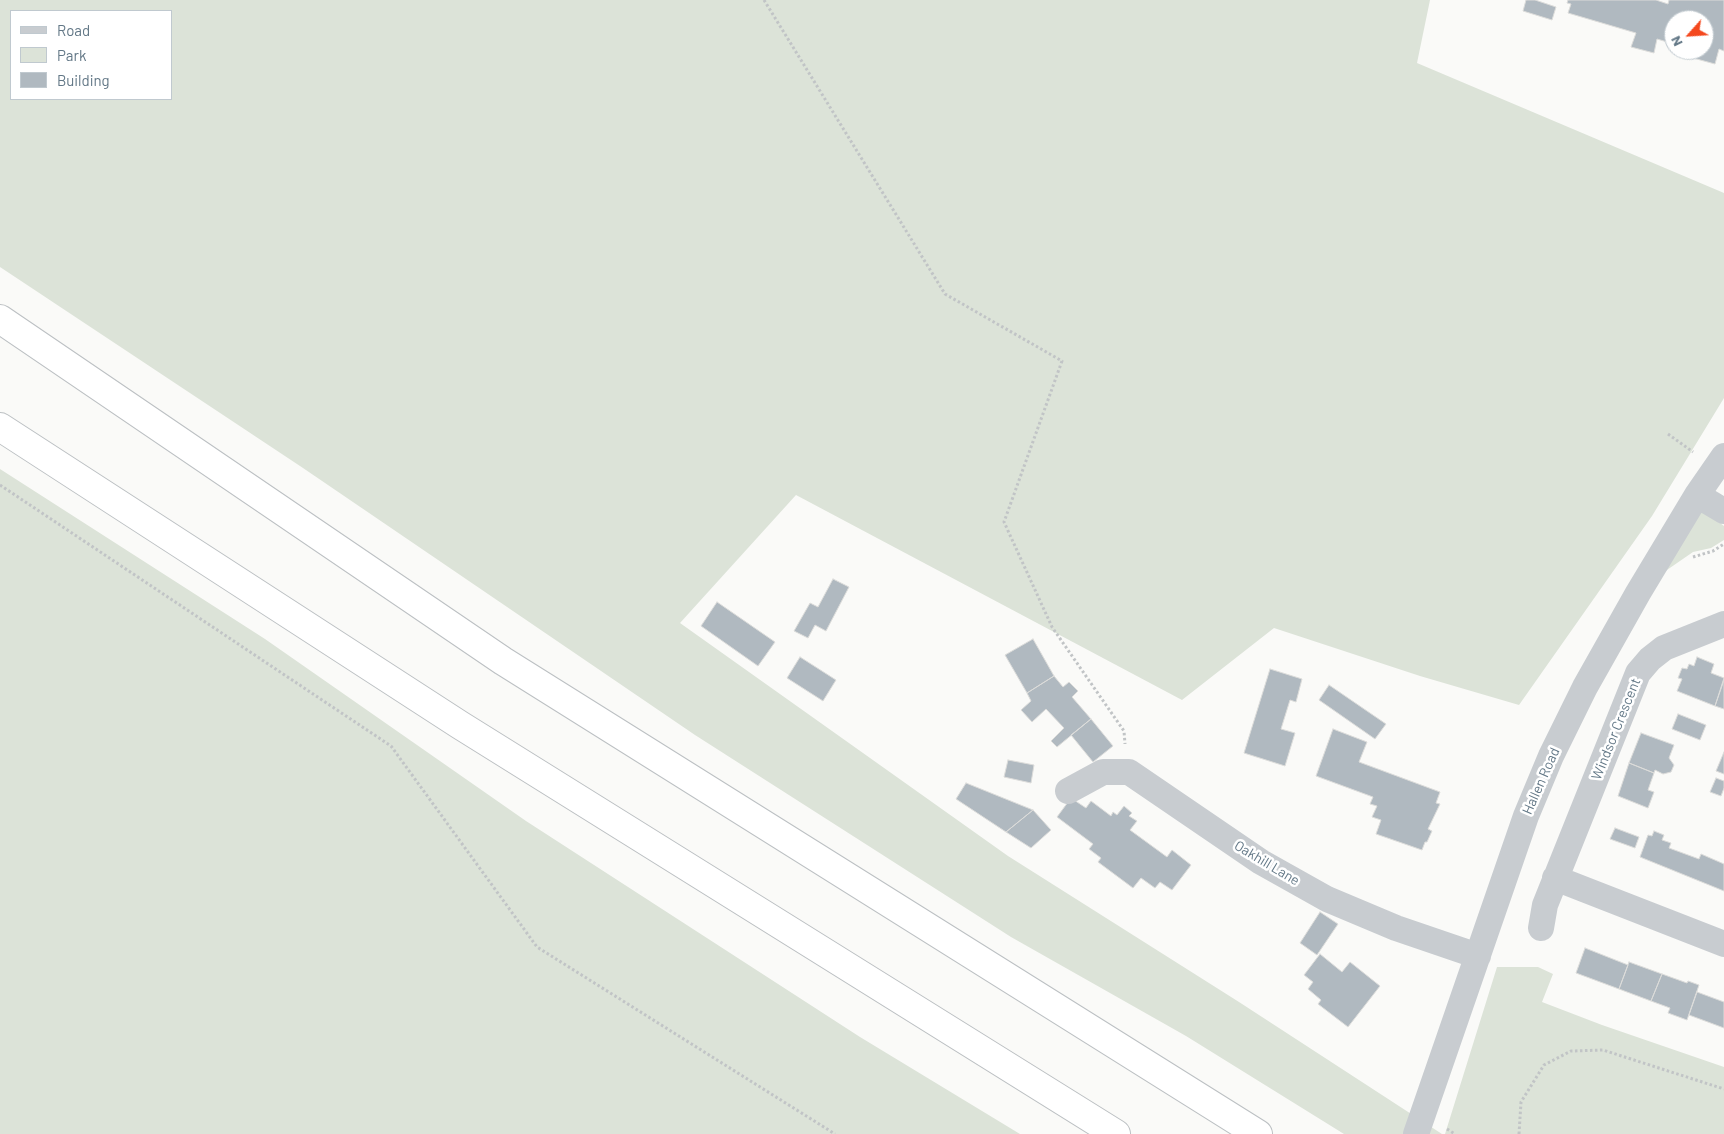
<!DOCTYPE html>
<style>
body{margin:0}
#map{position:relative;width:1724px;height:1134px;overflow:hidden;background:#fafaf8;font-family:Barlow,sans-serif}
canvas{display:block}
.legend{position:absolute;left:10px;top:10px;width:162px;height:90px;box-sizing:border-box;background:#fff;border:1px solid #c0c9cf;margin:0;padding:6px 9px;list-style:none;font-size:15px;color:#627786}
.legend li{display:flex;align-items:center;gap:10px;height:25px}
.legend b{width:25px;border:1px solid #c0c9cf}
.north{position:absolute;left:1664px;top:10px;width:50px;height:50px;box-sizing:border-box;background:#fff;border:1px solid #c0c9cf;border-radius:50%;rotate:244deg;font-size:14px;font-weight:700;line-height:20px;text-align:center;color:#627786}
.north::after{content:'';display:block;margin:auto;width:18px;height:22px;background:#f4481e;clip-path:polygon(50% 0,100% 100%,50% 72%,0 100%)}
</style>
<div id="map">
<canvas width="1724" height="1134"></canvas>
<ul class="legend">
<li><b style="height:6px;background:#c8ccd0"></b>Road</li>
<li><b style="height:14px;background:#dce3d8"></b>Park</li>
<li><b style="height:14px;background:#b0b9c0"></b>Building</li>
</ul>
<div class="north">N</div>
</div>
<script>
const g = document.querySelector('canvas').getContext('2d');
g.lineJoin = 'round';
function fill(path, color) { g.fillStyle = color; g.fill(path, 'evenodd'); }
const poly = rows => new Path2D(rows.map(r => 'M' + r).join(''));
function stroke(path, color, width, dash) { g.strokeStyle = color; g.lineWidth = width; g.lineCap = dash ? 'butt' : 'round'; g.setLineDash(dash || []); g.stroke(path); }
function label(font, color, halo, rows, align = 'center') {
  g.font = font + ' Barlow,sans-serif'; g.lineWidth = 5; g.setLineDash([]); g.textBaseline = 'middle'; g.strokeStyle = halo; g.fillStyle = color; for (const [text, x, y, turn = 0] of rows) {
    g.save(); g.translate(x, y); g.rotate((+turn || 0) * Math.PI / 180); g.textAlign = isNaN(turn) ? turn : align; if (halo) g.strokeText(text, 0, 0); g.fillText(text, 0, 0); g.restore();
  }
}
const green = poly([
 [0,0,1430,0,1417,63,1724,193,1724,398,1652,516,1519,705,1420,676,1274,628,1182,700,796,495,680,623,1008,856,1239,1002,1442,1134,1344,1134,1186,1036,1011,937,695,735,303,468,0,267],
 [11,11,171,11,171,99,11,99],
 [0,469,265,639,526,821,860,1037,1020,1134,0,1134],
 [1696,505,1724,526,1724,540,1711,548,1693,552,1651,581],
 [1497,967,1538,967,1553,974,1542,1002,1602,1025,1724,1067,1724,1134,1445,1134]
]);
const building = poly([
 [1526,0,1535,0,1556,7,1552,20,1523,11,1526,0],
 [1568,0,1656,0,1668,4,1669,0,1724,0,1724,51,1719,49,1715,64,1693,58,1696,50,1704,50,1704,20,1674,20,1674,44,1657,39,1654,53,1631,47,1636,33,1568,13,1571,4,1567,3,1568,0],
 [833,579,849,587,826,631,815,625,808,638,794,631,810,603,818,607,833,579],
 [717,602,775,642,758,666,701,626,717,602],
 [1033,639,1054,676,1027,693,1005,655,1033,639],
 [800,657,836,680,823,701,787,678,800,657],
 [1697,657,1714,664,1711,673,1724,678,1715,706,1677,691,1682,679,1678,678,1682,668,1687,669,1689,664,1694,666,1697,657],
 [1270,669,1302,679,1296,702,1290,700,1281,729,1295,733,1285,766,1244,753,1270,669],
 [1054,676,1063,687,1069,682,1078,691,1072,697,1091,719,1057,747,1051,741,1064,728,1046,709,1032,722,1021,710,1031,701,1027,693,1054,676],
 [1724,680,1724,709,1715,706,1724,680],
 [1329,685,1386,724,1375,739,1319,700,1329,685],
 [1678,714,1706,725,1700,740,1672,729,1678,714],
 [1091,719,1113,746,1093,762,1071,735,1091,719],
 [1333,729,1367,742,1359,762,1440,792,1436,803,1440,804,1428,829,1432,831,1427,842,1425,842,1422,850,1376,834,1381,820,1372,817,1377,806,1370,804,1373,797,1316,776,1333,729],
 [1641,733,1674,745,1669,758,1674,765,1671,772,1663,774,1655,770,1654,773,1629,763,1641,733],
 [1724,752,1724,774,1716,771,1724,752],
 [1008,760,1034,765,1031,783,1004,777,1008,760],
 [1629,763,1654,773,1648,790,1654,792,1648,808,1618,796,1629,763],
 [1716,778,1724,781,1724,788,1721,796,1710,792,1716,778],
 [966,783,1033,810,1006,832,956,799,966,783],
 [1071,798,1086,808,1091,801,1111,816,1113,812,1117,815,1124,806,1132,813,1129,816,1137,821,1130,830,1167,857,1172,850,1191,865,1172,890,1160,882,1155,888,1141,878,1133,888,1098,862,1101,858,1089,849,1093,844,1057,817,1071,798],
 [1033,810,1051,830,1031,848,1006,832,1033,810],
 [1615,828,1639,837,1635,848,1610,839,1615,828],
 [1654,831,1664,835,1662,840,1671,843,1669,848,1699,859,1701,854,1724,864,1724,891,1640,857,1648,835,1652,836,1654,831],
 [1320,912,1338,924,1317,955,1300,943,1320,912],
 [1585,948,1628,965,1619,989,1576,973,1585,948],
 [1320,954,1342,972,1350,962,1380,986,1348,1027,1318,1004,1321,1000,1308,989,1313,982,1304,975,1320,954],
 [1629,962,1662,974,1651,1001,1619,989,1629,962],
 [1662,974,1687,983,1688,981,1699,985,1687,1020,1668,1013,1670,1008,1651,1001,1662,974],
 [1697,992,1724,1002,1724,1028,1689,1015,1697,992]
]);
const path = poly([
 [764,0,945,294,1062,361,1004,522,1052,627,1124,731,1125,744],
 [1668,434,1693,452],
 [0,485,391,746,537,947,835,1134],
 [1693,557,1713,551,1724,544],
 [1447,1129,1455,1134],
 [1519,1134,1521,1102,1544,1065,1571,1051,1603,1050,1724,1089]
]);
const street = poly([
 [1697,495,1724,511],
 [1068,791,1103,772,1129,772,1261,862,1327,899,1396,928,1478,956],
 [1555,878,1724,944],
 [1541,928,1545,905,1638,673,1650,659,1664,648,1724,624],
 [1416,1134,1526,816,1551,756,1585,687,1638,593,1697,495,1724,456]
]);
const highway = poly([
 [0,319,503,661,1258,1134],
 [0,427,460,725,1116,1134]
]);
const streetNames = [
 ["Windsor Crescent",1616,729,-68],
 ["Hallen Road",1541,781,-66],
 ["Oakhill Lane",1267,863,31]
];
fill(green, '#dce3d8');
fill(building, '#b0b9c0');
stroke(building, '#dcdcda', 1);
stroke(highway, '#bcc0c3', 30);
stroke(path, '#c1c4c6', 3, [2.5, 2.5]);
stroke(street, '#c8ccd0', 26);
stroke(highway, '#fff', 28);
label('14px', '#627786', '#fff', streetNames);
</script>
